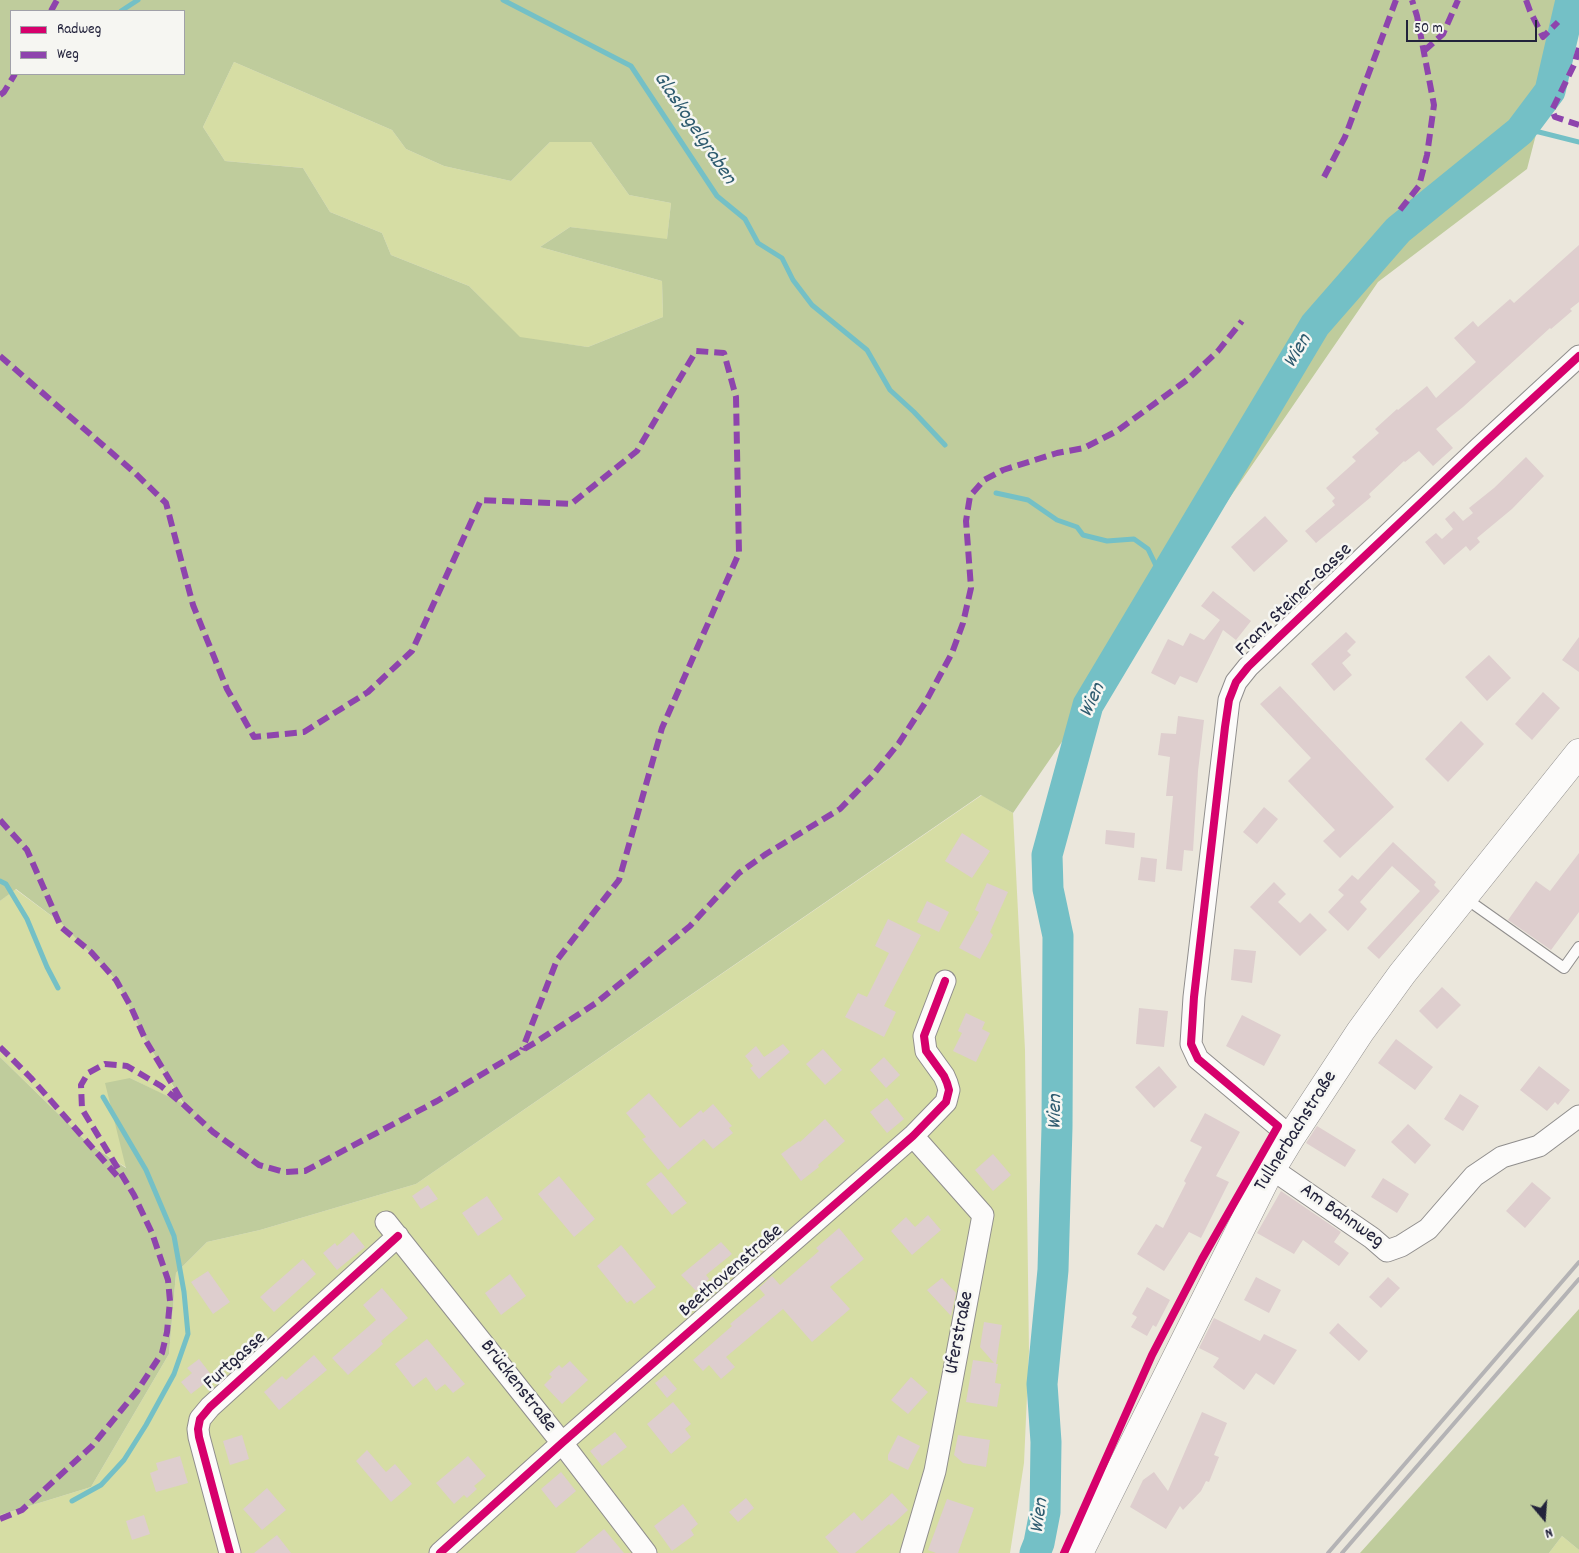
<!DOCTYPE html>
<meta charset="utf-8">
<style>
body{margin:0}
#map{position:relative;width:1579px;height:1553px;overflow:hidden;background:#ebe7dc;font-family:Dekko,sans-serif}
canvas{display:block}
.legend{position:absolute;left:10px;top:10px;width:175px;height:65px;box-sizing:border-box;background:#f6f6f2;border:1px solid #a1a1a9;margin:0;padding:6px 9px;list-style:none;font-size:15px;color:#22223b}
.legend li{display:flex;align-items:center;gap:10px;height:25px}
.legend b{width:25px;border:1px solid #a1a1a9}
.north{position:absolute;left:1519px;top:1493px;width:50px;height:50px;-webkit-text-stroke:4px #f6f6f2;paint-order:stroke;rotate:162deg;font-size:14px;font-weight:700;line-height:20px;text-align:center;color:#22223b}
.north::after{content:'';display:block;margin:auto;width:18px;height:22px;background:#22223b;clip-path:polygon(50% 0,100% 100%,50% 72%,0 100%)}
.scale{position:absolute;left:1406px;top:20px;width:131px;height:22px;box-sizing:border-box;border:2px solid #22223b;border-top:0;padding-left:6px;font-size:15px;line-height:18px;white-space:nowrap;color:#22223b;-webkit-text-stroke:4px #f6f6f2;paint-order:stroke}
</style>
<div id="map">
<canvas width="1579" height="1553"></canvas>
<ul class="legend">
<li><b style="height:6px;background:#d6006c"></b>Radweg</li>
<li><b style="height:6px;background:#8e44ad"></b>Weg</li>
</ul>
<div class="north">N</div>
<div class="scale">50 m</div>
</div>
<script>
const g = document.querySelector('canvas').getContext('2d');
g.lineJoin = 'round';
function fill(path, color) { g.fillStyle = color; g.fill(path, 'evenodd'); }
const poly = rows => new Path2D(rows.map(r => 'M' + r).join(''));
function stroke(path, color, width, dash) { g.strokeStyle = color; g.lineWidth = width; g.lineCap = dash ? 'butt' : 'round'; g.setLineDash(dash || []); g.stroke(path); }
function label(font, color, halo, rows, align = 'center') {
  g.font = font + ' Dekko,sans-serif'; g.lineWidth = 5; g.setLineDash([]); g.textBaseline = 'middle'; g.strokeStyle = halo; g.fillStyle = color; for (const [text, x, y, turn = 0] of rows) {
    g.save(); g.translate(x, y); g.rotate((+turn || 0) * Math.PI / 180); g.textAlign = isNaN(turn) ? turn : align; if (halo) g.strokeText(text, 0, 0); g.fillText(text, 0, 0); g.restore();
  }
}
const green = poly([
 [234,62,392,130,406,149,444,166,511,181,550,142,591,142,629,195,671,203,667,240,570,227,540,247,662,281,663,317,588,347,520,338,469,286,391,255,382,233,330,212,303,168,225,161,203,127],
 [982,795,1013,813,1025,1050,1029,1351,1024,1463,1010,1553,0,1553,0,1515,91,1487,169,1354,176,1273,207,1242,260,1230,416,1184],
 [15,889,61,923,116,980,146,1041,184,1105,130,1078,127,1168,89,1144,0,1057,0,901],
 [1562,1536,1579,1550,1579,1553,1549,1553]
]);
const forest = poly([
 [0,0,1571,0,1527,169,1378,282,1013,813,981,795,416,1184,260,1230,207,1242,176,1273,169,1354,91,1487,0,1515,0,1057,89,1144,126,1168,105,1083,130,1078,184,1104,146,1041,116,980,61,923,16,889,0,901],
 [184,11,184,74,11,74,11,11],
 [234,62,392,130,406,149,444,166,511,181,550,142,591,142,629,195,671,203,667,239,570,227,540,247,662,281,663,317,588,347,520,337,469,286,391,255,382,233,330,212,303,168,225,161,203,127],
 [1579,1309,1579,1550,1562,1536,1549,1553,1360,1553]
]);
const stream = poly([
 [503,0,631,66,717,196,745,219,758,243,782,258,793,280,812,305,867,350,890,390,914,412,945,445],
 [121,11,138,0],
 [1520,131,1539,132,1579,142],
 [996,493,1028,500,1057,520,1077,527,1083,535,1107,541,1134,539,1148,549,1163,580],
 [0,881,6,884,27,919,47,967,58,988],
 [72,1501,101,1485,124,1460,146,1425,174,1374,188,1334,184,1292,174,1236,146,1170,103,1097]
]);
const river = poly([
 [1035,1553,1039,1543,1045,1512,1046,1442,1042,1384,1053,1270,1057,1127,1058,936,1048,889,1047,855,1088,705,1315,325,1398,230,1520,131,1550,91,1571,0]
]);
const building = poly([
 [1579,245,1579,302,1570,309,1572,311,1551,329,1550,328,1463,407,1436,429,1453,448,1433,466,1419,451,1405,462,1404,461,1369,494,1371,497,1316,543,1305,531,1335,505,1332,501,1335,498,1326,488,1356,461,1352,457,1379,433,1375,429,1397,409,1398,410,1427,386,1436,398,1476,362,1454,338,1473,321,1478,327,1510,299,1514,303],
 [1526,457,1544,476,1512,509,1477,538,1480,542,1470,551,1466,546,1444,565,1425,542,1436,533,1442,539,1453,529,1445,519,1454,511,1463,521,1473,513,1469,508,1494,488],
 [1265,516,1288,541,1254,572,1231,547],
 [1213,591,1251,621,1236,640,1223,630,1197,683,1180,676,1175,685,1151,673,1168,639,1183,646,1190,633,1204,640,1220,620,1201,606],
 [1346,632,1356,642,1347,651,1351,655,1342,663,1352,675,1334,691,1311,664],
 [1579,637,1579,672,1562,660],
 [1489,655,1511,678,1487,701,1465,677],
 [1280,686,1394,807,1340,858,1323,841,1335,830,1288,781,1311,758,1260,704],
 [1543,692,1560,708,1532,740,1515,724],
 [1178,716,1204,720,1198,771,1193,851,1184,850,1182,871,1166,869,1173,796,1166,796,1170,757,1158,755,1161,733,1176,734],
 [1461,721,1484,744,1448,782,1425,759],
 [1264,807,1278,819,1257,844,1243,832],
 [1106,830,1135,833,1134,848,1105,844],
 [962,833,990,851,972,878,945,861],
 [1393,842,1436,882,1434,885,1440,891,1379,959,1367,948,1420,891,1392,866,1360,902,1367,909,1348,931,1328,912,1344,895,1338,890,1352,875,1358,880],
 [1579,853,1579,912,1551,950,1508,920,1536,881,1550,891],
 [1141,857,1157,859,1155,882,1138,880],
 [1274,882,1286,894,1278,902,1300,923,1310,913,1327,930,1300,956,1250,907],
 [987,883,1008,892,990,932,993,935,980,959,959,948,979,912,975,910],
 [927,901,949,912,939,932,917,922],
 [888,919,921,935,884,1006,896,1012,884,1037,845,1017,858,993,867,997,889,953,875,946],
 [1234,949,1256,951,1252,983,1231,980],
 [1442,987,1461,1005,1437,1029,1419,1011],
 [1139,1008,1168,1011,1164,1047,1136,1044],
 [966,1013,985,1022,982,1029,990,1033,976,1062,953,1051,962,1033,958,1031],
 [1242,1015,1281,1035,1264,1066,1226,1046],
 [1396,1039,1433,1067,1415,1090,1378,1063],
 [783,1044,790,1052,759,1079,750,1068,753,1066,745,1056,756,1046,764,1057],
 [823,1049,842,1070,825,1085,806,1064],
 [884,1057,900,1075,886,1088,870,1070],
 [1159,1066,1177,1087,1154,1108,1135,1087],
 [1539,1066,1570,1090,1558,1105,1555,1102,1547,1111,1520,1090],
 [649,1093,680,1128,701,1110,703,1113,713,1104,732,1126,729,1128,733,1133,713,1149,704,1139,668,1170,642,1139,646,1137,626,1113],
 [1460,1094,1479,1106,1463,1131,1444,1119],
 [887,1098,904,1119,887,1133,870,1112],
 [1205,1113,1240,1132,1216,1176,1229,1182,1201,1238,1189,1232,1164,1271,1137,1254,1156,1224,1163,1228,1186,1183,1184,1181,1202,1147,1190,1141],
 [825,1119,845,1141,818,1165,819,1167,801,1181,781,1154,799,1141,800,1142],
 [1408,1124,1431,1145,1415,1164,1391,1142],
 [1317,1126,1356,1150,1345,1167,1306,1143],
 [993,1154,1011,1175,993,1191,975,1170],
 [661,1172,687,1203,672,1215,646,1184],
 [559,1176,595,1219,574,1237,538,1194],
 [1383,1178,1409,1194,1397,1213,1371,1197],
 [1532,1182,1551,1198,1525,1228,1506,1211],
 [428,1185,438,1199,421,1209,412,1196],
 [1281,1191,1341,1232,1334,1242,1349,1253,1339,1266,1303,1240,1294,1254,1257,1233],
 [487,1196,503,1219,478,1236,462,1213],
 [928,1215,941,1230,912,1255,891,1231,906,1217,915,1227],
 [839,1228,864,1259,830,1287,850,1309,812,1342,783,1309,726,1357,735,1367,721,1379,709,1365,703,1371,693,1360,732,1326,730,1324,765,1295,759,1288,772,1276,780,1285,819,1251,816,1248],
 [353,1232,365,1247,337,1270,323,1253,335,1243,337,1246],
 [721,1242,732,1254,706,1275,709,1279,696,1291,681,1275],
 [621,1245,656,1287,634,1304,631,1300,627,1303,597,1266],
 [303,1259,316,1274,274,1312,260,1297],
 [208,1271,230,1302,213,1314,191,1282],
 [510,1274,526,1296,501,1315,485,1293],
 [1256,1277,1281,1290,1269,1313,1244,1300],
 [1388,1277,1400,1288,1381,1308,1369,1297],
 [942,1278,956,1293,951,1316,927,1290],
 [1147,1287,1170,1300,1156,1327,1153,1325,1147,1336,1131,1327,1137,1317,1132,1314],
 [382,1288,408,1318,381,1341,383,1344,348,1375,332,1358,376,1320,363,1305],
 [1214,1318,1260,1341,1264,1334,1297,1350,1274,1385,1256,1373,1244,1390,1213,1367,1219,1358,1199,1348],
 [984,1322,1002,1325,996,1364,998,1364,995,1383,1001,1384,997,1407,966,1402,973,1360,994,1363,980,1347],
 [1338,1323,1368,1351,1359,1361,1329,1333],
 [427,1339,465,1384,453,1393,445,1384,436,1391,426,1377,413,1387,395,1364],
 [314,1355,327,1370,279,1410,264,1392,282,1376,286,1380],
 [199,1359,213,1377,191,1394,181,1382,192,1373,187,1368],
 [570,1361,588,1380,562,1404,544,1385,552,1377,549,1374,559,1365,562,1368],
 [665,1375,677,1389,667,1398,655,1383],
 [911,1377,928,1392,908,1414,891,1400],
 [673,1402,691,1424,685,1429,691,1437,671,1454,647,1424],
 [1202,1412,1227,1423,1214,1455,1219,1457,1209,1482,1206,1481,1201,1491,1183,1510,1180,1506,1166,1529,1130,1507,1143,1480,1154,1472,1168,1491],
 [615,1432,627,1447,602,1466,590,1451],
 [242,1435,249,1459,230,1465,223,1441],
 [898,1435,920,1446,908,1470,888,1460,888,1455],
 [958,1435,990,1440,986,1467,963,1463,954,1455],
 [367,1450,386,1472,395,1464,412,1484,391,1502,356,1461],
 [180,1456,188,1483,156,1492,150,1473,158,1470,156,1463],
 [468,1456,486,1476,474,1486,477,1489,467,1498,464,1495,454,1504,436,1483],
 [561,1472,576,1491,556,1508,541,1489],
 [267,1488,286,1510,262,1530,243,1509],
 [892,1493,908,1510,891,1526,889,1524,855,1553,839,1553,825,1537,854,1512,862,1521],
 [746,1498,754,1508,738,1522,729,1512],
 [947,1499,974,1508,958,1553,936,1553,928,1550],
 [683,1504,698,1524,691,1530,694,1535,672,1551,654,1526],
 [144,1515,150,1534,132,1540,126,1521],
 [604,1529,624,1553,575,1553],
 [277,1535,291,1553,254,1553]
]);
const service = poly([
 [1465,898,1564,968,1579,947]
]);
const minor = poly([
 [1291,1137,1198,1059,1191,1044,1194,997,1229,700,1236,682,1248,667,1479,448,1579,356],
 [1272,1169,1372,1238,1387,1251,1401,1246,1428,1229,1474,1176,1502,1157,1539,1146,1579,1116],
 [386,1222,562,1443,646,1553],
 [230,1553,199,1437,198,1429,200,1419,210,1407,398,1236],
 [440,1553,562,1443,913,1136,946,1102,949,1090,947,1083,944,1076,926,1051,924,1036,945,981],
 [911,1553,935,1471,983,1215,913,1136]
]);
const primary = poly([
 [1079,1553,1265,1180,1291,1137,1360,1032,1402,974,1579,753]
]);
const rail = poly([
 [1328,1553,1579,1262],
 [1342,1553,1579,1279]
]);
const quiet = poly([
 [1526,0,1530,11,1543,37,1558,22],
 [51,11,57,0],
 [1579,48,1574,65,1552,110,1555,117,1579,125],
 [1424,51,1443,34,1458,0],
 [0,95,4,92,15,74],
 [1324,177,1345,137,1396,0],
 [1400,210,1419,186,1427,155,1434,105,1417,16,1412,0],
 [0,356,135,473,166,503,193,605,227,689,254,737,304,732,368,692,412,651,481,500,571,504,637,451,696,351,724,353,736,397,739,553,662,728,619,880,557,960,522,1050],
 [0,820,27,850,61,927,91,952,116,980,130,1005,146,1041,181,1099],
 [0,1047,31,1078,119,1178],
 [0,1519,22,1510,92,1446,137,1391,162,1353,167,1332,170,1301,168,1280,152,1233,134,1195,82,1109,81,1085,88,1073,105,1064,127,1066,161,1086,184,1105,213,1132,259,1165,284,1172,305,1171,437,1101,536,1042,596,1003,638,969,690,926,739,873,766,854,840,809,872,776,899,743,925,703,952,653,963,623,971,588,966,521,970,496,984,480,1003,470,1057,453,1084,448,1117,431,1187,380,1218,351,1242,321]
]);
const cycleway = poly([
 [230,1553,199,1437,198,1429,200,1419,210,1407,398,1236],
 [440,1553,562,1443,913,1136,946,1102,949,1090,947,1083,944,1076,926,1051,924,1036,945,981],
 [1064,1553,1152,1355,1202,1259,1278,1126,1198,1059,1191,1044,1194,997,1225,727,1229,700,1236,682,1248,667,1279,637,1479,448,1579,356]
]);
const streetNames = [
 ["Franz Steiner-Gasse",1295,601,-44],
 ["Tullnerbachstraße",1297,1132,-58],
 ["Am Bahnweg",1341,1217,35],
 ["Beethovenstraße",732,1272,-41],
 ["Uferstraße",961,1333,-79],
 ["Furtgasse",236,1362,-42],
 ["Brückenstraße",517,1387,52]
];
const waterNames = [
 ["Glaskogelgraben",693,129,56],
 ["Wien",1299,352,-59],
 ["Wien",1094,701,-65],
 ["Wien",1057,1112,-89],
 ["Wien",1041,1516,-82]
];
fill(green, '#d6dda4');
fill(forest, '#bfcc9c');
stroke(stream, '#74c0c6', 5);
stroke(river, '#74c0c6', 31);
fill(building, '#decece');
stroke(service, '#908e8d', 12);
stroke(minor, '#908e8d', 23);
stroke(primary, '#908e8d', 29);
stroke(service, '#fcfbfa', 10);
stroke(minor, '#fcfbfa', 21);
stroke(primary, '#fcfbfa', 28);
stroke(rail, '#b4b3b5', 4);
stroke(quiet, '#8e44ad', 6, [12, 6]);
stroke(cycleway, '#d6006c', 8);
label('20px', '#22223b', '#f6f6f2', streetNames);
label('italic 21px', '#2e5b6f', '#f6f6f2', waterNames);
</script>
